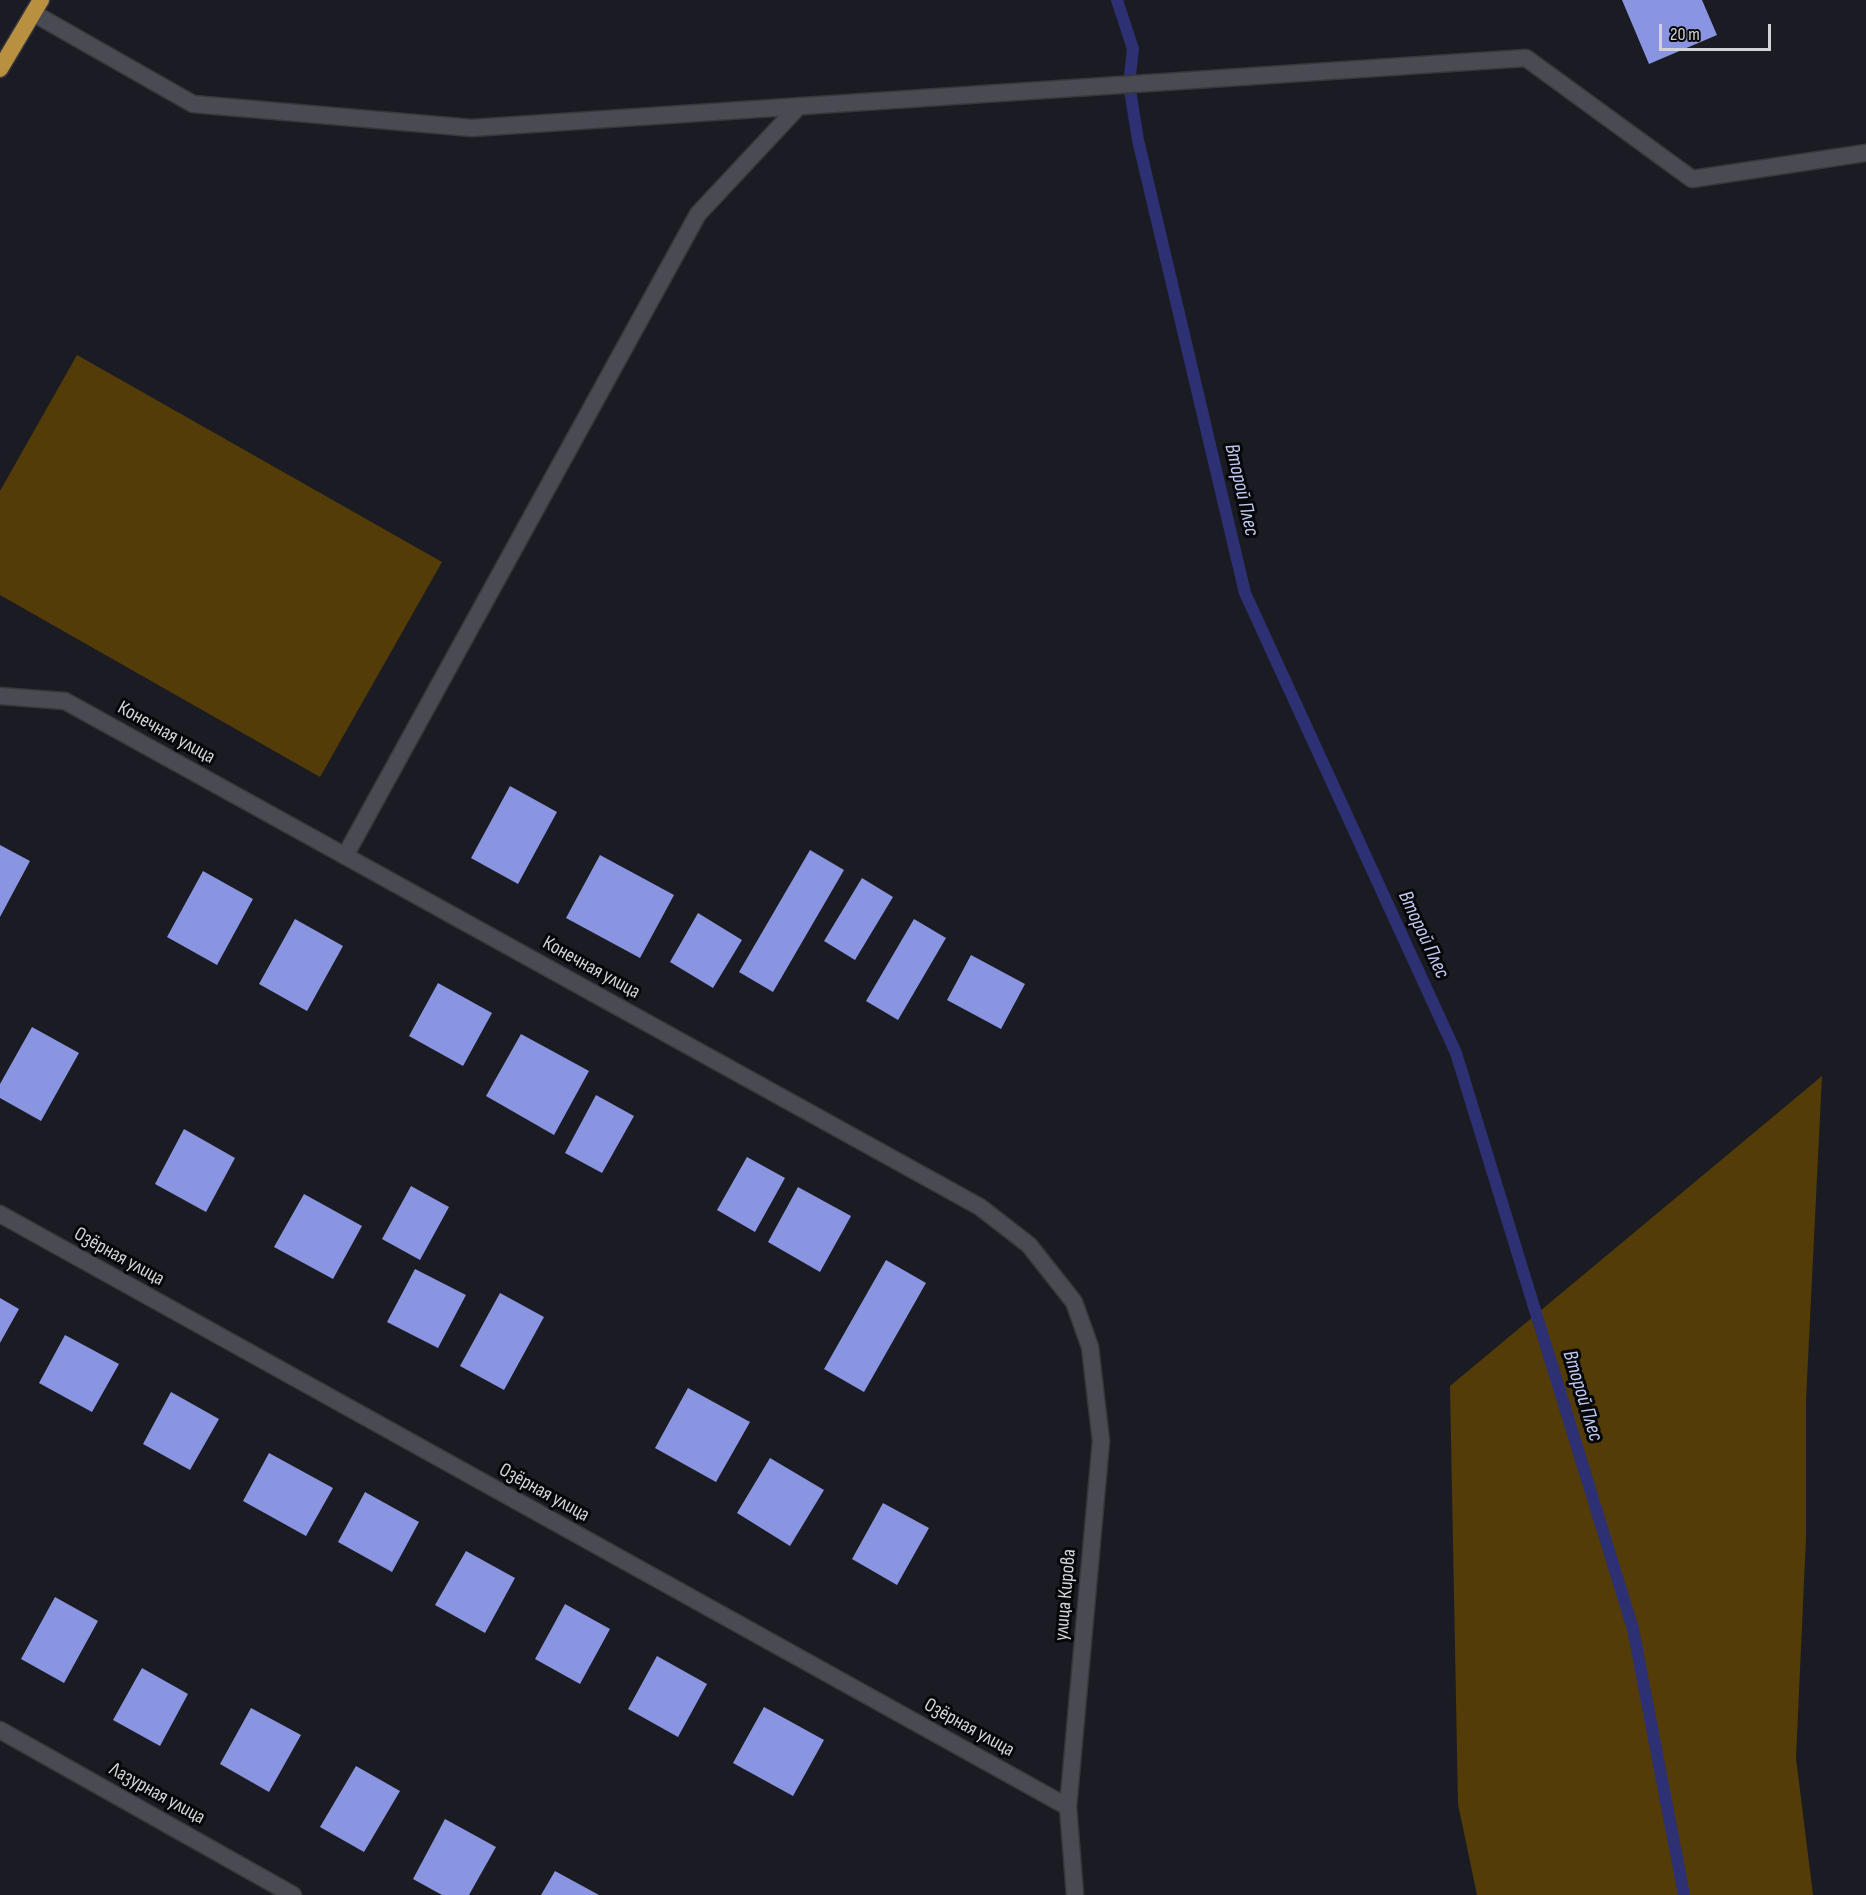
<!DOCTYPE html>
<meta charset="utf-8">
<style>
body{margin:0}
#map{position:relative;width:1866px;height:1895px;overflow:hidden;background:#1b1c23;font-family:"Sofia Sans Condensed",sans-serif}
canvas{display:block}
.scale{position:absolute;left:1659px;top:24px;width:112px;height:27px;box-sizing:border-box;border:3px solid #d2d3d8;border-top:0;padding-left:8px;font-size:18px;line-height:21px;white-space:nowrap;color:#d2d3d8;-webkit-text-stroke:4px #060709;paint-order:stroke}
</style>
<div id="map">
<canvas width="1866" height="1895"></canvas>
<div class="scale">20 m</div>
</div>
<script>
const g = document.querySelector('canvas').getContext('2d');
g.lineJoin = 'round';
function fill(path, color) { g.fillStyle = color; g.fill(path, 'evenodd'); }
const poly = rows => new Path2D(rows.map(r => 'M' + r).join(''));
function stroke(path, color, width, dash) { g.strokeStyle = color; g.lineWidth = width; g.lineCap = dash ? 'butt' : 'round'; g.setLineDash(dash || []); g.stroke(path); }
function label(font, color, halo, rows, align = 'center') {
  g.font = font + ' "Sofia Sans Condensed",sans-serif'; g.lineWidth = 6; g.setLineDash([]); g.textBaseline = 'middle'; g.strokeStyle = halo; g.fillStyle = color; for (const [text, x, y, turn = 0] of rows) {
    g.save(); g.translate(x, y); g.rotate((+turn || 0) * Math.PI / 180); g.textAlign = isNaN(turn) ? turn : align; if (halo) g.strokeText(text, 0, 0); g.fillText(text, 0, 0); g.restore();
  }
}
const green = poly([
 [77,355,442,562,320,777,0,595,0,491],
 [1822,1076,1806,1400,1806,1537,1796,1758,1813,1895,1477,1895,1458,1804,1450,1386]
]);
const stream = poly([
 [1117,0,1133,49,1129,84,1138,140,1245,593,1456,1053,1633,1629,1684,1895]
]);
const building = poly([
 [1622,0,1702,0,1717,35,1649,64],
 [510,786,557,812,518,884,471,858],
 [0,845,30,861,0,917],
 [810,850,844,870,773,992,739,972],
 [600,855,674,895,640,958,566,918],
 [203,871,253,899,217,965,167,937],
 [862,878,893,897,855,960,824,941],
 [698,913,742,940,713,988,670,962],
 [295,919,343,946,307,1011,259,984],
 [914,919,946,938,898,1020,866,1001],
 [971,955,1025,984,1001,1029,947,1000],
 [438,983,492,1013,463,1066,409,1036],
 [32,1027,79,1053,41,1121,0,1098,0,1084],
 [521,1034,589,1071,554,1135,486,1096],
 [596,1095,634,1116,602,1173,565,1153],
 [184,1129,235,1158,206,1212,155,1184],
 [747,1157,785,1178,755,1232,717,1210],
 [411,1186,449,1207,420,1260,382,1239],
 [798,1187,851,1216,820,1272,768,1242],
 [304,1194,362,1226,333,1279,274,1247],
 [886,1260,926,1283,864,1392,824,1369],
 [415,1269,466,1295,438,1348,387,1322],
 [500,1293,544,1317,504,1390,460,1366],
 [0,1298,19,1309,0,1343],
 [65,1335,119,1364,92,1412,39,1383],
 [688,1388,750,1422,716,1482,655,1448],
 [171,1392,219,1419,190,1470,143,1444],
 [269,1453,333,1488,306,1536,243,1501],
 [770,1458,824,1490,790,1546,737,1513],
 [365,1492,419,1522,392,1572,338,1542],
 [883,1503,929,1528,897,1585,852,1559],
 [466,1551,515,1578,485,1633,435,1605],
 [55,1597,98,1621,64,1683,21,1659],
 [565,1604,610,1629,580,1684,535,1659],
 [657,1656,707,1684,678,1737,628,1709],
 [142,1668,188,1694,160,1746,113,1720],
 [764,1707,824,1740,793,1796,733,1763],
 [251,1708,301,1735,269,1792,220,1764],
 [356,1766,400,1791,364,1852,320,1827],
 [445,1819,496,1847,469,1895,442,1895,413,1879],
 [555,1871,599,1895,541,1895]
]);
const service = poly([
 [33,13,193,104,472,128,1526,58,1692,179,1866,153],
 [345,856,698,214,799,106]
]);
const minor = poly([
 [0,696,65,701,980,1207,1029,1245,1074,1302,1090,1347,1101,1441,1068,1807,1075,1895],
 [0,1214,1068,1807],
 [0,1730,293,1895]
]);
const trunk = poly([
 [0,69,41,0]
]);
const streetNames = [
 ["Конечная улица",166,733,29],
 ["Конечная улица",591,968,29],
 ["Озёрная улица",119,1257,29],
 ["Озёрная улица",544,1493,29],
 ["улица Кирова",1066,1595,-85],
 ["Озёрная улица",969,1728,29],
 ["Лазурная улица",157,1794,29]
];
const waterNames = [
 ["Второй Плес",1241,490,77],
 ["Второй Плес",1423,935,65],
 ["Второй Плес",1582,1396,73]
];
fill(green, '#533c08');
stroke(stream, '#2d3073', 12);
fill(building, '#8a95e2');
stroke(service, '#37373d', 19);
stroke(minor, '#37373d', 19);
stroke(trunk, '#37373d', 19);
stroke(service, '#494a52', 16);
stroke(minor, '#494a52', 16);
stroke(trunk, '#b8903f', 16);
label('20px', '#d2d3d8', '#060709', streetNames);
label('italic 21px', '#c0c7f0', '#060709', waterNames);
</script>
